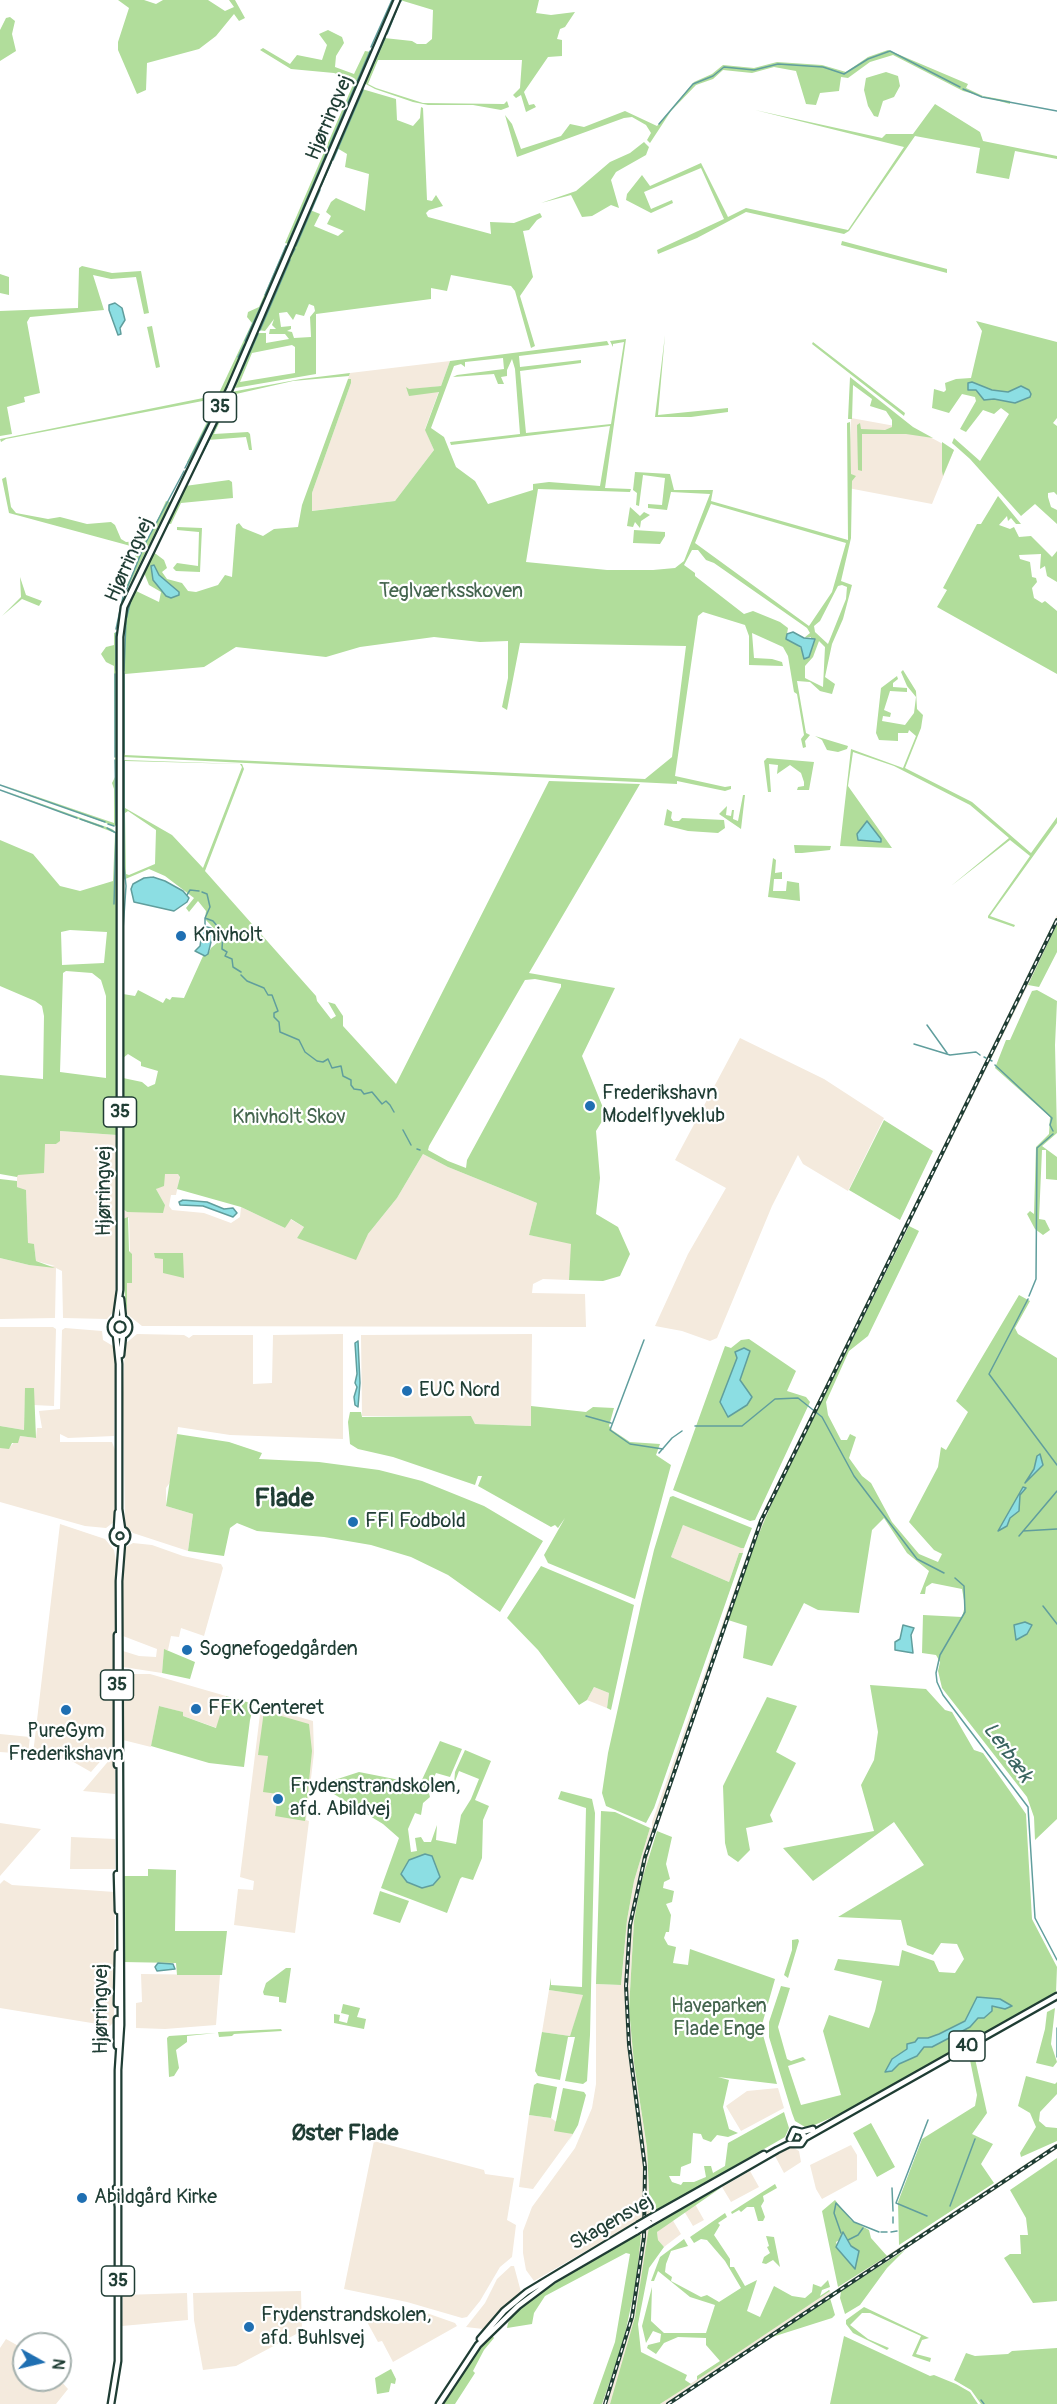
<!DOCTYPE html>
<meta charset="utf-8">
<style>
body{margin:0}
#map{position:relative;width:1057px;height:2404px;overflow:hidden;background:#fff;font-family:Pangolin,sans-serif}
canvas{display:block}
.north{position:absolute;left:12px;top:2332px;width:60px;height:60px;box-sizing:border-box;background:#fff;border:2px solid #a5b1ae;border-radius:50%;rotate:98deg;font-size:16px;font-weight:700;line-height:24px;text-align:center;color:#1f3d34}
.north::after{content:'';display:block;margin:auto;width:21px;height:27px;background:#1f6fb2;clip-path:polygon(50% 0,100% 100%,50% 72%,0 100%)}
</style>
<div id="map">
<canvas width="1057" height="2404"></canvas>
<div class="north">N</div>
</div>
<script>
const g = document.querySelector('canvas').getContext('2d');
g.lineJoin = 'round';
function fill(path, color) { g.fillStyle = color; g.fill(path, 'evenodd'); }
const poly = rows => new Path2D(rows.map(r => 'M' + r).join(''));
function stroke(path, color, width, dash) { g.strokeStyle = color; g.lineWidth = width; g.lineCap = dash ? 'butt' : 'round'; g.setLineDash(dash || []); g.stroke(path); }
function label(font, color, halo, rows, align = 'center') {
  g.font = font + ' Pangolin,sans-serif'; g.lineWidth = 4.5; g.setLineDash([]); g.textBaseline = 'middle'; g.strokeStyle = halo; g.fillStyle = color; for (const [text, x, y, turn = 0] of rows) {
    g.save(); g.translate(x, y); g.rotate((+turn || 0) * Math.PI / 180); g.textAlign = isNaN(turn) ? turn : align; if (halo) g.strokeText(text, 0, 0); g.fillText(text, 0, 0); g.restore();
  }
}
const built = poly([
 [450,361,441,386,405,390,439,391,425,429,434,450,395,501,311,511,312,493,351,383,351,379,348,379,350,373],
 [851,418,917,430,954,450,932,504,848,488],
 [1057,915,1057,924,1028,985,777,1491,752,1550,659,1823,656,1824,634,1921,629,2009,634,2063,647,2148,650,2226,642,2282,629,2346,610,2404,602,2404,613,2375,630,2316,641,2236,637,2234,638,2221,534,2281,526,2270,523,2253,523,2231,532,2207,575,2148,592,2108,596,2084,596,1984,621,1985,627,1920,634,1881,650,1828,652,1828,652,1822,759,1520],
 [740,1038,824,1079,884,1118,848,1191,803,1164,798,1155,772,1206,717,1338,710,1341,682,1331,655,1326,688,1254,726,1188,675,1160],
 [60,1131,117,1135,115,1310,107,1319,63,1318,62,1271,56,1268,55,1318,0,1319,0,1258,29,1265,55,1266,36,1261,34,1244,28,1244,26,1191,17,1187,17,1175,45,1144,56,1144,59,1141],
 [423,1154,448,1167,537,1203,529,1235,572,1243,569,1280,543,1279,533,1284,532,1293,585,1294,586,1327,142,1326,127,1314,127,1282,131,1283,129,1218,123,1219,123,1209,127,1212,165,1205,156,1189,163,1183,164,1174,178,1174,180,1176,176,1195,171,1195,169,1206,172,1210,204,1213,231,1223,240,1217,241,1207,285,1228,290,1219,304,1227,297,1238,368,1234,397,1198],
 [0,1327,53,1327,56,1329,54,1406,33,1405,25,1399,24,1430,0,1426],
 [65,1328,102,1331,103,1340,113,1346,115,1353,114,1436,68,1438,60,1434,60,1442,112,1442,115,1450,116,1511,114,1522,106,1528,85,1526,0,1502,0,1448,9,1448,20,1436,36,1438,37,1428,42,1428,39,1411,60,1409,62,1330],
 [137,1334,184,1335,189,1338,193,1335,253,1335,253,1384,272,1383,273,1335,343,1334,343,1439,230,1435,178,1427,171,1481,166,1488,166,1506,193,1514,188,1551,133,1533,125,1525,123,1393,125,1344],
 [532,1334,531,1426,475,1424,471,1416,362,1416,361,1335],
 [60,1524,105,1539,114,1550,116,1561,115,1739,111,1749,91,1772,70,1760,33,1754],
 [683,1525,744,1548,743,1553,739,1553,729,1582,671,1557],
 [133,1543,152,1545,183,1556,221,1564,223,1568,204,1636,181,1628,179,1637,171,1636,168,1650,164,1650,162,1673,123,1667,123,1651,139,1656,156,1657,157,1649,123,1636,123,1561,126,1547],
 [123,1674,150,1674,226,1696,217,1728,183,1716,182,1712,159,1706,151,1747,123,1740],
 [594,1687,609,1693,607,1708,587,1700],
 [261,1706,313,1721,314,1753,306,1820,309,1821,295,1933,234,1925,238,1889,253,1890,254,1881,240,1877],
 [0,1734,30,1737,28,1754,0,1752],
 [111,1758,115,1759,115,1794,83,1791],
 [0,1823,41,1829,0,1876],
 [71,1837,115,1839,115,1869,70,1869],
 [4,1880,12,1885,115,1892,114,2022,110,2026,0,2008,0,1884],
 [141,1974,220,1975,216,2025,165,2029,136,2028,136,2003,142,2002],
 [549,1990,584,1995,570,2036,542,2032],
 [778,2088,784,2108,741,2131,726,2106,747,2091],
 [529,2115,551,2118,573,2134,533,2189,519,2187],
 [374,2141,484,2170,485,2174,514,2178,507,2220,516,2225,512,2257,500,2267,480,2301,467,2317,462,2318,407,2302,344,2289],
 [1057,2143,1057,2149,839,2293,838,2288],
 [851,2145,857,2155,857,2180,822,2199,816,2189,810,2165],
 [792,2147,799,2151,801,2162,784,2173,775,2156],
 [750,2171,759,2187,731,2202,722,2187],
 [695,2204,704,2220,693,2226,684,2211],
 [672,2219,681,2234,664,2247,658,2240,657,2232],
 [511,2266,514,2266,521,2292,483,2329,466,2327,485,2303,497,2279],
 [301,2291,302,2331,236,2366,203,2370,194,2320,193,2293],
 [830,2291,832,2298,670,2404,660,2404],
 [187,2293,188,2320,122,2326,123,2295],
 [418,2310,455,2323,457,2326,393,2362,382,2341,378,2342,366,2320,398,2324,409,2318,412,2322,416,2320,413,2313],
 [6,2339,24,2349,24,2380,60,2380,68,2389,56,2404,0,2404,0,2348]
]);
const green = poly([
 [118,0,144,0,156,4,163,0,208,0,225,11,234,7,229,0,235,0,245,18,239,21,234,14,216,36,199,49,147,63,146,90,137,94,118,50,118,42,129,8],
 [400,0,539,0,536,13,551,15,575,12,565,27,560,29,557,39,562,40,562,56,548,57,524,92,529,105,534,104,536,107,526,112,521,95,516,98,513,95,520,88,522,60,378,60,368,84,376,88,423,103,504,104,507,101,509,107,501,110,473,105,428,105,413,102,375,89,364,83,384,38,412,41,417,44,426,44,432,39,433,10],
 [10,17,15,21,12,34,16,51,0,61,0,30,6,18],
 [328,30,342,37,344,43,336,56,335,67,354,74,365,51,371,52,289,244,285,243,355,80,334,73,291,69,260,50,263,48,290,64,297,55,322,60,327,45,319,34],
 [888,50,968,84,966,88,983,96,1010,101,1010,104,963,91,893,55,870,62,848,78,841,77,839,91,820,93,816,105,806,104,796,71,774,67,752,73,723,70,713,79,696,85,671,111,650,143,647,140,651,133,646,125,632,117,624,118,517,157,505,115,512,124,521,149,561,136,570,124,584,127,625,111,657,126,694,82,712,74,723,65,754,68,777,62,822,65,846,72,868,57],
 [886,72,898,76,900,86,894,97,883,101,878,117,874,116,868,106,864,90,866,78],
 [362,89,396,99,397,120,413,126,420,118,421,107,423,108,427,200,432,201,436,195,443,206,429,210,426,213,428,217,491,234,490,222,514,223,540,213,542,217,537,220,529,230,523,231,533,277,520,296,535,346,531,348,515,291,511,286,451,275,447,291,431,288,431,299,316,314,316,374,235,388,257,333,266,333,266,343,289,339,285,334,269,334,270,329,276,329,272,325,274,319,265,331,258,330,310,210,320,214,314,226,338,236,344,231,327,224,331,216,326,212,331,202,336,198,365,211,369,174,345,167,347,154,337,148],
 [309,304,314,306,315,311,310,317,311,337,294,338,292,332,287,331,291,329,291,326,281,327,279,313,287,312,293,320,296,314,304,316],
 [292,345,295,347,295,373,240,382,252,353],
 [935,104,980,132,983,141,1057,156,1057,159,1015,151,1009,179,976,173,980,148,915,136,849,231,844,234,746,212,697,238,658,254,657,250,724,219,701,168,644,192,651,209,672,200,673,203,651,213,626,200,627,194,642,175,650,186,701,163,728,217,746,208,848,230,904,147,755,110,882,138,886,134,913,134],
 [644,142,649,147,646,155,616,172,611,180,619,208,611,205,592,216,582,217,571,195,541,203,576,191,610,162,630,153],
 [842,241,947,269,947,273,841,245],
 [286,245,288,247,225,391,219,393,252,323,247,317,248,312,259,307],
 [82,266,112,273,141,271,149,313,144,314,136,277,111,279,93,275,104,310,30,317,27,322,40,393,24,397,25,402,7,407,12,434,0,436,0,311,78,308,79,268],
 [0,274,9,277,9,295,0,293],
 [976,321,1057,342,1057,418,1053,423,1057,426,1057,495,1054,492,1048,493,1048,497,1051,507,1057,510,1057,524,1035,504,1021,516,970,459,952,443,954,438,980,461,1009,414,1001,408,994,414,983,410,966,432,960,429,976,401,975,397,962,394,949,413,932,408,934,389,944,392,946,390,945,383,956,379,971,378,982,331],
 [152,326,160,367,156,368,147,327],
 [665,335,658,415,728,408,728,412,691,417,655,417],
 [626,339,605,488,631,489,630,492,538,489,526,562,607,570,653,570,675,568,684,561,710,494,671,492,667,510,648,508,648,504,662,505,665,478,643,475,639,506,636,505,637,493,633,490,635,472,670,474,674,490,713,490,711,501,848,540,847,423,850,422,851,474,856,476,852,481,851,538,841,581,852,585,843,619,832,644,825,677,835,684,832,694,820,691,810,682,797,681,806,733,810,735,805,741,806,747,803,748,801,739,804,735,797,694,794,692,788,656,783,647,752,633,754,658,772,659,782,662,783,666,749,665,749,636,745,625,703,612,698,616,675,776,725,787,731,786,731,789,725,791,677,781,677,784,123,757,125,620,134,590,159,602,161,592,149,585,143,570,152,551,164,560,167,568,162,572,167,579,182,583,188,591,196,592,218,585,225,575,232,577,236,525,239,523,243,528,263,536,274,529,298,527,302,505,348,379,351,379,351,383,312,493,312,511,395,501,434,450,425,430,439,392,409,396,406,387,409,389,441,386,450,361,607,341,609,345,519,356,520,367,581,360,581,363,520,371,526,433,611,424,624,342,613,344,613,347,610,341],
 [503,358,504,369,457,375,453,377,494,374,498,384,504,384,501,377,507,376,507,370,512,359,515,369,520,434,450,442,451,445,610,426,600,486,549,482,533,484,533,490,488,504,475,481,456,467,444,437,431,428,454,366,461,364,465,367,465,362],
 [711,504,846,543,832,592,809,626,695,543],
 [692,550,698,550,706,560,714,563,807,628,810,633,804,638,811,637,810,652,808,655,793,641,787,634,788,628,780,622,753,611,744,614,695,576,695,573,684,565],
 [842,585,847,587,846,599,828,644,815,632,814,626,820,621,838,586],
 [434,637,480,642,508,641,508,678,502,707,507,710,520,643,686,646,672,757,645,779,125,755,125,674,204,667,236,647,326,657,360,647],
 [819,641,825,647,823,687,805,678,805,666,813,657],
 [813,342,905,413,904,416,812,344],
 [350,373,349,376,293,381,236,394,232,396,214,434,248,432,250,434,252,450,249,450,246,437,208,440,231,392,301,379],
 [850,377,913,427,933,438,906,434,862,434,862,471,858,470,857,425,860,423,861,429,885,430,892,427,892,420,886,411,870,406,872,399,853,385,852,419,848,419],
 [218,395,222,397,189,464,187,462,215,406,216,402,213,399,6,439,1,442,0,439],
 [942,442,954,450,943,476,942,471],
 [6,477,11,507,16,513,48,519,60,517,87,524,111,522,115,525,121,539,126,542,142,541,150,536,166,501,170,502,125,594,123,592,136,567,135,556,138,548,9,513,2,479],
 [229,480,232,482,233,498,181,503,171,524,166,523,185,486],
 [998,496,1021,524,1016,524,1011,518,1008,521,1007,516,999,525,1010,529,1014,527,1019,537,1031,536,1052,557,1057,551,1057,582,1047,576,1045,566,1040,569,1041,554,1019,555,1020,559,1030,562,1032,577,1036,578,1037,582,1032,588,1034,598,1042,603,1045,601,1057,611,1057,674,937,607,947,590,943,588,977,524,981,524],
 [630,507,640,516,644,512,650,515,641,521,640,528,635,522,633,527,627,526],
 [177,527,202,528,200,572,176,571,173,568,177,563,198,566,199,532,177,530],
 [634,530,665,532,665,536,660,544,633,543],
 [20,577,26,595,42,601,39,606,22,599,2,616,21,597],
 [117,632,117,825,114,826,0,784,114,823,114,789,112,783,115,777,114,666,106,662,101,654,106,647,114,645,114,633],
 [903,670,916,691,917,709,923,715,921,728,905,768,972,802,1031,853,1057,817,1057,823,990,916,1015,925,1014,927,988,918,988,916,1030,856,1010,840,951,886,1009,838,970,805,894,766,853,752,848,786,892,848,840,846,851,749,903,768,916,736,909,730,908,733,898,733,898,741,879,740,876,733,881,688,897,676,898,679,893,683,893,687,907,688,907,692,890,691,884,710,891,713,890,717,883,716,882,721,905,725,914,713,916,697,907,686,901,672],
 [815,736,848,746,847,749,838,752,827,750,822,740],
 [767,758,814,762,809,790,797,790,798,787,804,786,804,782,801,773,790,765,777,774,778,765,769,764,771,792,768,792,764,761],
 [124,760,242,764,244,769,205,871,316,996,317,1001,331,1019,336,1016,328,1002,335,1004,343,1016,343,1026,396,1084,549,781,640,784,529,973,615,988,582,1056,606,1115,596,1131,600,1178,596,1214,618,1227,630,1254,620,1276,603,1281,569,1280,571,1244,529,1235,537,1203,448,1167,423,1154,397,1198,368,1234,356,1260,297,1238,304,1227,291,1219,285,1228,241,1207,177,1189,180,1177,178,1174,165,1174,164,1186,156,1189,165,1205,163,1213,127,1212,123,1209,123,1078,142,1082,148,1087,155,1084,158,1071,141,1066,141,1062,128,1054,123,1058,123,994,135,996,138,990,163,1003,166,998,170,1000,172,997,184,998,203,956,208,954,211,948,223,938,205,919,206,911,198,901,189,912,186,908,194,898,165,876,149,869,123,880],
 [125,761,240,764,242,767,203,868,172,835,125,808],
 [128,811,156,830,155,864,129,875,126,874,125,813],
 [535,979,561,984,561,987,467,1160,466,1168,448,1161,428,1150,429,1146,525,980],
 [0,789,112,829,117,833,117,1135,60,1131,60,1141,56,1144,45,1144,44,1173,18,1175,17,1177,0,1174,0,1075,43,1079,44,1016,42,1006,35,1001,0,986,0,840,33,854,60,886,80,891,113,881,115,833],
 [70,930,107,932,104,963,62,965,61,932],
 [66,971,92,973,101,980,106,996,106,1078,60,1072,63,973],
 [743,795,745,795,741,829,719,814,727,806,726,815,731,816,732,810,734,810,733,819,738,821],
 [667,809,672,812,671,818,673,821,679,821,682,818,724,820,725,828,718,833,688,831,664,825],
 [794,845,831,846,830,850,802,853,795,853],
 [773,858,776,860,775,873,782,872,782,879,774,879,773,891,786,891,787,881,799,883,800,901,768,897],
 [1057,924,1057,952,1039,987,1028,985],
 [1037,990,1057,1001,1055,1045,1057,1133,1042,1146,1057,1157,1057,1180,1046,1179,1046,1150,1042,1150,1039,1219,1045,1220,1050,1230,1043,1235,1035,1229,1027,1214,1030,1211,1034,1214,1036,1147,1049,1134,1050,1117,995,1068,1006,1040,1010,1040,1032,991],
 [884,1120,933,1151,900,1220,849,1190],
 [0,1179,17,1181,17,1187,26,1190,28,1243,34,1244,36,1261,55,1268,29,1265,0,1258],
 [128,1217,129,1251,132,1254,132,1283,127,1283,127,1314,123,1279,123,1219],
 [909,1226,919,1231,868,1336,849,1351,826,1402,828,1415,841,1440,847,1440,850,1434,856,1437,849,1458,862,1476,871,1483,892,1522,919,1554,938,1562,942,1554,934,1550,909,1522,938,1467,941,1447,946,1450,968,1412,956,1401,1019,1295,1030,1301,1015,1328,1018,1334,1057,1358,1057,1819,1035,1840,1034,1817,1027,1797,942,1688,938,1671,940,1662,936,1655,922,1653,923,1615,962,1617,965,1606,962,1589,932,1583,926,1587,925,1594,920,1594,929,1571,907,1553,884,1518,872,1530,859,1613,818,1610,804,1603,772,1666,743,1658,747,1626,728,1620,752,1550,777,1491],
 [154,1253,183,1253,184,1278,163,1273,163,1259,155,1258],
 [749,1339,796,1371,787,1391,806,1397,810,1402,755,1520,750,1521,673,1490,725,1346,731,1348,741,1340],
 [25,1388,34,1388,36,1438,20,1436,18,1443,12,1443,9,1449,0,1448,0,1426,24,1430],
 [531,1406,586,1412,593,1407,614,1408,609,1426,612,1430,630,1442,660,1444,656,1455,671,1465,635,1599,548,1563,544,1555,565,1518,558,1528,555,1525,551,1527,478,1486,482,1476,478,1476,475,1485,393,1457,358,1449,350,1444,348,1422,350,1412,361,1412,362,1417,471,1416,475,1424,531,1426],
 [177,1434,229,1442,262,1453,259,1459,319,1462,379,1470,422,1481,484,1506,543,1541,500,1612,448,1575,411,1557,371,1545,324,1537,257,1531,237,1523,230,1528,224,1556,188,1551,193,1514,166,1506],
 [673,1496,752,1528,744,1548,741,1548,683,1525,671,1557,729,1582,739,1553,743,1553,654,1808,646,1823,606,1806,602,1793,608,1753,642,1600,654,1550,670,1497],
 [541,1566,634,1605,611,1710,607,1708,609,1693,594,1687,587,1700,579,1705,538,1650,507,1618],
 [164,1649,195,1662,190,1679,162,1673],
 [870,1685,926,1689,945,1710,952,1712,974,1750,983,1753,1026,1814,1032,1919,1057,1967,1056,1993,844,2112,810,2127,805,2127,795,2121,792,2113,769,2037,769,2022,781,1986,790,1988,778,2027,787,2059,791,2061,803,2057,806,2060,788,2066,801,2105,841,2095,823,2031,829,2015,869,2028,875,2011,882,1981,834,1970,838,1959,899,1966,902,1950,934,1961,939,1972,955,1973,964,1959,957,1944,941,1943,933,1955,907,1945,901,1920,838,1917,924,1865,894,1822,813,1881,783,1848,874,1831,861,1785,874,1760,878,1732],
 [226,1696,254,1704,250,1720,244,1767,209,1763,151,1746,159,1706,183,1712,183,1716,216,1728],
 [767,1697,797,1706,776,1752,796,1763,770,1815,773,1822,746,1828,750,1850,738,1862,728,1855,725,1843,723,1786],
 [264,1711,309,1724,312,1751,305,1821,275,1816,278,1794,263,1792,268,1756,258,1755],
 [440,1741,462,1749,450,1777,436,1773,428,1790,430,1797,423,1803,421,1815,415,1813,408,1829,411,1852,417,1851,415,1838,421,1837,424,1842,431,1842,437,1825,436,1840,456,1844,461,1815,471,1799,479,1779,459,1771,454,1784,455,1772,465,1750,491,1761,475,1800,489,1806,483,1820,482,1858,473,1880,462,1877,460,1879,447,1913,381,1888,399,1838,383,1824,319,1785,359,1772,420,1784],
 [561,1791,592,1799,595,1813,590,2035,587,2081,583,2084,565,2081,575,2037,568,2037,560,2080,538,2076,535,2071,542,2032,570,2036,583,1995,549,1990,551,1978,551,1985,582,1987,586,1808,558,1799],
 [601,1811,615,1812,650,1828,634,1881,627,1920,621,1985,596,1984],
 [657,1831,672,1837,666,1864,670,1879,664,1882,663,1888,674,1891,672,1902,666,1904,671,1915,669,1932,666,1932,664,1938,668,1945,676,1947,673,1963,688,1965,690,1949,775,1979,761,2028,777,2084,718,2077,729,2080,723,2107,729,2129,738,2133,728,2137,717,2135,711,2142,703,2139,701,2134,693,2133,691,2163,681,2167,680,2176,669,2176,672,2182,681,2185,683,2182,694,2182,706,2177,704,2166,711,2166,713,2173,725,2166,728,2143,784,2112,789,2128,785,2137,650,2214,647,2148,634,2063,629,2009,634,1921,641,1883],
 [148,1869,176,1870,175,1931,227,1931,222,1975,177,1975,176,1963,123,1962,123,1876,148,1876],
 [380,1891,409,1901,400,1923,373,1914],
 [798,1939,799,1941,788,1978,784,1975,792,1950,792,1940],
 [286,1968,291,1968,286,2003,279,2002,279,1997,264,1995,263,1992,266,1983],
 [343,2004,360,2008,357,2017,366,2019,364,2029,334,2023,334,2014,340,2015,339,2021,347,2023,349,2015,341,2013],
 [1055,2008,1051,2044,1057,2062,1053,2067,1036,2063,1045,2029,1047,2012],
 [281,2029,282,2031,234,2034,232,2036,219,2037,218,2032],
 [216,2033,187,2036,187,2042,176,2050,179,2068,174,2076,169,2077,167,2038,169,2036],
 [974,2054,987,2113,972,2134,993,2144,981,2164,994,2183,899,2245,898,2202,922,2139,975,2106,977,2095,969,2055],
 [1026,2076,1055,2084,1057,2082,1057,2094,1040,2112,1039,2121,1046,2127,1057,2128,1057,2141,1021,2157,1020,2153,1036,2127,1030,2113,1018,2106],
 [537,2083,557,2087,551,2118,529,2115,534,2085],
 [563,2088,584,2092,586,2095,578,2125,566,2146,573,2134,554,2131],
 [871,2123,895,2167,877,2177,853,2133],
 [1057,2158,1057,2301,1033,2303,1004,2258,1010,2254,1021,2254,1020,2235,1028,2235,1026,2218,1010,2190],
 [775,2184,777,2188,763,2196,764,2201,761,2206,765,2217,763,2221,758,2221,754,2207,747,2207,741,2212,739,2210,732,2214,731,2212],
 [722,2187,657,2232,658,2240,664,2247,649,2268,638,2324,641,2352,687,2375,685,2380,691,2384,660,2404,610,2404,635,2317,649,2227],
 [835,2200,851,2220,869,2230,871,2238,887,2256,838,2287,822,2211],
 [841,2239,848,2240,851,2246,859,2251,856,2264,839,2251,836,2242],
 [725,2213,727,2217,718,2223,720,2225,714,2235,730,2259,730,2267,734,2267,745,2286,757,2280,747,2311,760,2317,774,2286,792,2296,805,2298,812,2292,813,2284,821,2287,828,2280,830,2287,822,2290,820,2296,829,2290,830,2291,697,2380,697,2376,720,2361,706,2345,706,2338,678,2337,664,2343,656,2354,647,2348,648,2345,660,2342,661,2334,653,2331,646,2343,642,2326,652,2287,651,2321,664,2333,706,2333,715,2305,690,2297,658,2271,654,2281,651,2281,660,2257,684,2239,688,2246,671,2251,666,2264,665,2272,672,2277,671,2281,701,2297,707,2295,719,2302,741,2288,725,2261,707,2240,701,2239,694,2243,690,2237],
 [637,2234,641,2235,636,2282,623,2344,602,2404,593,2404,615,2342,630,2254,626,2253,545,2296,534,2313,532,2324,507,2328,508,2323,516,2311,539,2293],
 [766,2236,774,2237,780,2267,773,2260,766,2264,762,2263,764,2257,770,2253,767,2247,769,2246],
 [905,2250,887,2268,860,2305,845,2314,840,2298,841,2291],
 [830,2298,835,2315,832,2318,769,2338],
 [864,2307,929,2338,922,2340,916,2354,931,2358,930,2362,912,2356,921,2336,870,2313,862,2313,850,2325,868,2339,889,2348,887,2350,853,2333,846,2324,846,2320],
 [492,2335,494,2338,484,2350,473,2371,475,2373,455,2404,444,2404,474,2357],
 [844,2336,930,2376,934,2375,956,2384,970,2392,978,2404,830,2404],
 [1057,2348,1057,2404,981,2404,971,2390,954,2380,966,2353,975,2356,1008,2354,1012,2351],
 [391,2369,396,2379,395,2384,391,2383,389,2392,377,2394,375,2378]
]);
const water = poly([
 [115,303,122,308,125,320,120,328,121,334,118,335,109,310,109,305,115,303],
 [972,382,992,390,1008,392,1021,386,1029,390,1031,394,1030,397,1015,403,994,399,984,400,976,390,968,390,968,383,972,382],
 [154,565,159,575,179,592,179,595,171,598,166,596,153,580,151,566,154,565],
 [793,632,804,638,815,639,809,657,804,659,801,647,786,639,787,634,793,632],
 [867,821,881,839,881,842,858,840,857,834,867,821],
 [153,877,165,881,183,891,189,898,187,902,174,911,134,902,131,889,133,884,144,878,153,877],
 [203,926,211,928,212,938,208,954,205,956,195,951,200,946,203,926],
 [183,1200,207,1202,224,1209,233,1208,237,1213,233,1217,203,1206,180,1205,179,1202,183,1200],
 [358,1341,360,1383,358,1407,355,1405,354,1397,357,1387,355,1383,357,1374,355,1343,358,1341],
 [744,1348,750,1351,740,1380,752,1397,747,1405,728,1417,720,1402,737,1358,735,1352,744,1348],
 [1040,1454,1043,1465,1025,1483,1034,1469,1037,1456,1040,1454],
 [1023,1487,1026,1488,1020,1495,1019,1511,1010,1518,1007,1526,998,1531,1023,1487],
 [1025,1622,1032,1625,1027,1634,1016,1640,1014,1625,1025,1622],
 [903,1625,914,1628,911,1635,913,1653,895,1650,895,1642,900,1639,903,1625],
 [425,1854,432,1856,440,1877,433,1885,422,1888,407,1882,401,1874,409,1860,425,1854],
 [158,1963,173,1964,175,1969,157,1971,155,1967,158,1963],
 [977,1997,1000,1999,1012,2006,1005,2009,992,2006,992,2011,984,2018,978,2018,970,2027,932,2047,924,2047,917,2056,899,2064,892,2071,885,2072,892,2059,907,2049,907,2044,915,2042,918,2038,928,2038,939,2034,965,2021,977,1997],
 [843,2232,851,2246,859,2251,855,2269,836,2247,843,2232]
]);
const stream = poly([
 [401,1,401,0],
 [387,34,399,4],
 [371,47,392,0],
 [365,83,385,38],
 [963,89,982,97,1057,111],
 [659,124,693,84,713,76,724,67,754,70,778,64,823,67,844,74,868,59,890,51,960,87],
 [333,160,363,90],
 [321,186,331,163],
 [288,243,370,51],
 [296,246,320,190],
 [291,256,295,249],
 [265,295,286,246],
 [260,330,290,260],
 [245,341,264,299],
 [238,357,244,345],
 [235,386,258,334],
 [202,454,231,396],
 [185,468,212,416],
 [187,483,200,458],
 [168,523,185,487],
 [162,533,164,530],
 [125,593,144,546,184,471],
 [116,629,123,597],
 [116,670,116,633],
 [124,671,126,620,132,595],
 [124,673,124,753],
 [115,674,115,757],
 [115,760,116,825],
 [0,785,105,822],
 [0,790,77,818],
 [80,819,103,827],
 [108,824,114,826],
 [107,828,116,833,114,904],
 [202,892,207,894,210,907,205,918,213,921,223,933,222,949,227,952,225,956,232,959,233,967,241,972],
 [187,895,190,890,199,891],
 [205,926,205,918],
 [123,930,126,886,124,866,124,761],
 [241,975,247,981,264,988,268,995,272,995,278,1011,274,1013,274,1017,279,1022,280,1032,299,1040,305,1052,317,1061,323,1062,328,1059,332,1068,341,1066,343,1076,351,1080,351,1085,354,1089,361,1090,364,1094,372,1092,382,1104,386,1101,390,1105,394,1112],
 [927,1025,947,1053],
 [914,1044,950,1055,976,1052,980,1055],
 [984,1057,986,1058],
 [990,1060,992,1061],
 [995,1065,1052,1118,1050,1125,1053,1131],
 [403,1130,411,1145],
 [417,1149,420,1150],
 [1029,1296,1036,1279,1037,1148,1053,1134],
 [1028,1299,989,1374,1057,1465],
 [644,1340,610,1430,630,1444,663,1449],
 [586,1416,611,1423],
 [695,1426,742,1426,775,1399,798,1398,822,1417,854,1476,917,1559,944,1573],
 [659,1453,672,1438,682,1431],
 [1023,1531,1057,1529],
 [1019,1536,1057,1491],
 [955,1578,964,1586,965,1612,940,1655,936,1673,937,1682,943,1695,1028,1807,1035,1918,1057,1960],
 [1043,1606,1057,1624],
 [1057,2028,1057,2057],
 [892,2188,893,2211],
 [950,2206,975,2139],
 [927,2216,896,2203,928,2120],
 [893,2217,893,2223],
 [881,2232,887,2232],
 [891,2232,897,2231],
 [841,2233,834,2213,836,2203,854,2222,879,2232],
 [848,2240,858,2235,863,2228],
 [981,2400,984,2404]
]);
const primary = poly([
 [121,1299,123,1319],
 '111 1327a9 9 0 1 1 18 0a9 9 0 1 1-18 0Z',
 [116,1319,120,1290,120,637,124,607,230,388,397,0],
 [116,1335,119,1364,119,1509,122,1529],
 [121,1355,123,1335],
 [117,1529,118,1512],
 '113 1536a7 7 0 1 1 14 0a7 7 0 1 1-14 0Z',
 [117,1765,117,1635],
 [117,1874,118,1911],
 [117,2004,118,1953],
 [117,2046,117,2019],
 [118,2070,121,2025,119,1581,122,1542],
 [805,2138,1057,1996],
 [790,2139,794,2130,802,2132,813,2129],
 [116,2188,118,2207],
 [650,2218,764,2154],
 [650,2223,777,2150,789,2144,801,2144,805,2138,802,2132],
 [480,2339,504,2311,527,2292,638,2225],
 [111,2404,118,2361,118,2070],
 [439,2404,478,2345,518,2306,554,2279,637,2231]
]);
const rail = poly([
 [605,2404,632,2317,644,2237,645,2167,629,2045,626,1986,630,1925,645,1857,761,1521,1057,920],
 [668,2404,1057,2146]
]);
const primaryBridge = poly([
 [638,2225,650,2218],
 [637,2231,650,2223]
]);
const markers = [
 [181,936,6,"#1f6fb2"],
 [590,1106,6,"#1f6fb2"],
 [407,1391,6,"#1f6fb2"],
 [353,1522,6,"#1f6fb2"],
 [187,1650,6,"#1f6fb2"],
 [196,1709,6,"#1f6fb2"],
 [66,1710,6,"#1f6fb2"],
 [278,1799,6,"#1f6fb2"],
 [82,2198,6,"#1f6fb2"],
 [249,2327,6,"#1f6fb2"]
];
const shields = [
 [220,407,33],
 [120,1112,33],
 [117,1685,33],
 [967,2046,36],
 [118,2281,33]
];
const shieldNames = [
 ["35",220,407],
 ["35",120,1112],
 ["35",117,1685],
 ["40",967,2046],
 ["35",118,2281]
];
const streetNames = [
 ["Hjørringvej",330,118,-67],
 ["Hjørringvej",130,560,-66],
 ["Hjørringvej",105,1191,-90],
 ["Hjørringvej",102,2009,-90],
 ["Skagensvej",612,2223,-30]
];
const parkNames = [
 ["Teglværksskoven",451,592],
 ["Knivholt Skov",289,1118],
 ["Haveparken",719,2007],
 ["Flade Enge",719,2030]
];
const poiNames = [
 ["Knivholt",193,936],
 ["Frederikshavn",602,1094],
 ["Modelflyveklub",602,1117],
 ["EUC Nord",419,1391],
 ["FFI Fodbold",365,1522],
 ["Sognefogedgården",199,1650],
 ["FFK Centeret",208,1709],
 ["PureGym",66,1732,"center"],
 ["Frederikshavn",66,1755,"center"],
 ["Frydenstrandskolen,",290,1787],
 ["afd. Abildvej",290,1810],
 ["Abildgård Kirke",94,2198],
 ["Frydenstrandskolen,",261,2316],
 ["afd. Buhlsvej",261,2339]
];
const waterNames = [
 ["Lerbæk",1007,1753,54]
];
const quarterNames = [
 ["Øster Flade",345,2134]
];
const districtNames = [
 ["Flade",284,1499]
];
fill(built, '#f4eadd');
fill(green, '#b1dd9b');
fill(water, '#8cdee3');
stroke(water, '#609e9d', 1.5);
stroke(stream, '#609e9d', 1.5);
stroke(primary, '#1f3d34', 9);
stroke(primary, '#fff', 4.5);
stroke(rail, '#1f3d34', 4);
stroke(rail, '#fff', 1.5, [4.5]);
stroke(primaryBridge, '#1f3d34', 9, []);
stroke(primaryBridge, '#fff', 4.5);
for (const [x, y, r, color] of markers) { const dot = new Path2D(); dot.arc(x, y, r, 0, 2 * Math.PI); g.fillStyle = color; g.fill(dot); stroke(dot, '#fff', 2); }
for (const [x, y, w] of shields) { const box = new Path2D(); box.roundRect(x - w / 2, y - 15, w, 30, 4.5); g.fillStyle = '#fff'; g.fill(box); stroke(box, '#1f3d34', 1.5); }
label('bold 18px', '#1f3d34', null, shieldNames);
label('20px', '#1f3d34', '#fff', streetNames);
label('20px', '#44654e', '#fff', parkNames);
label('20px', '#1f3d34', '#fff', poiNames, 'left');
label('italic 21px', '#3a6560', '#fff', waterNames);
label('bold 22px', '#1f3d34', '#fff', quarterNames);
label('bold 26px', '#1f3d34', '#fff', districtNames);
</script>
